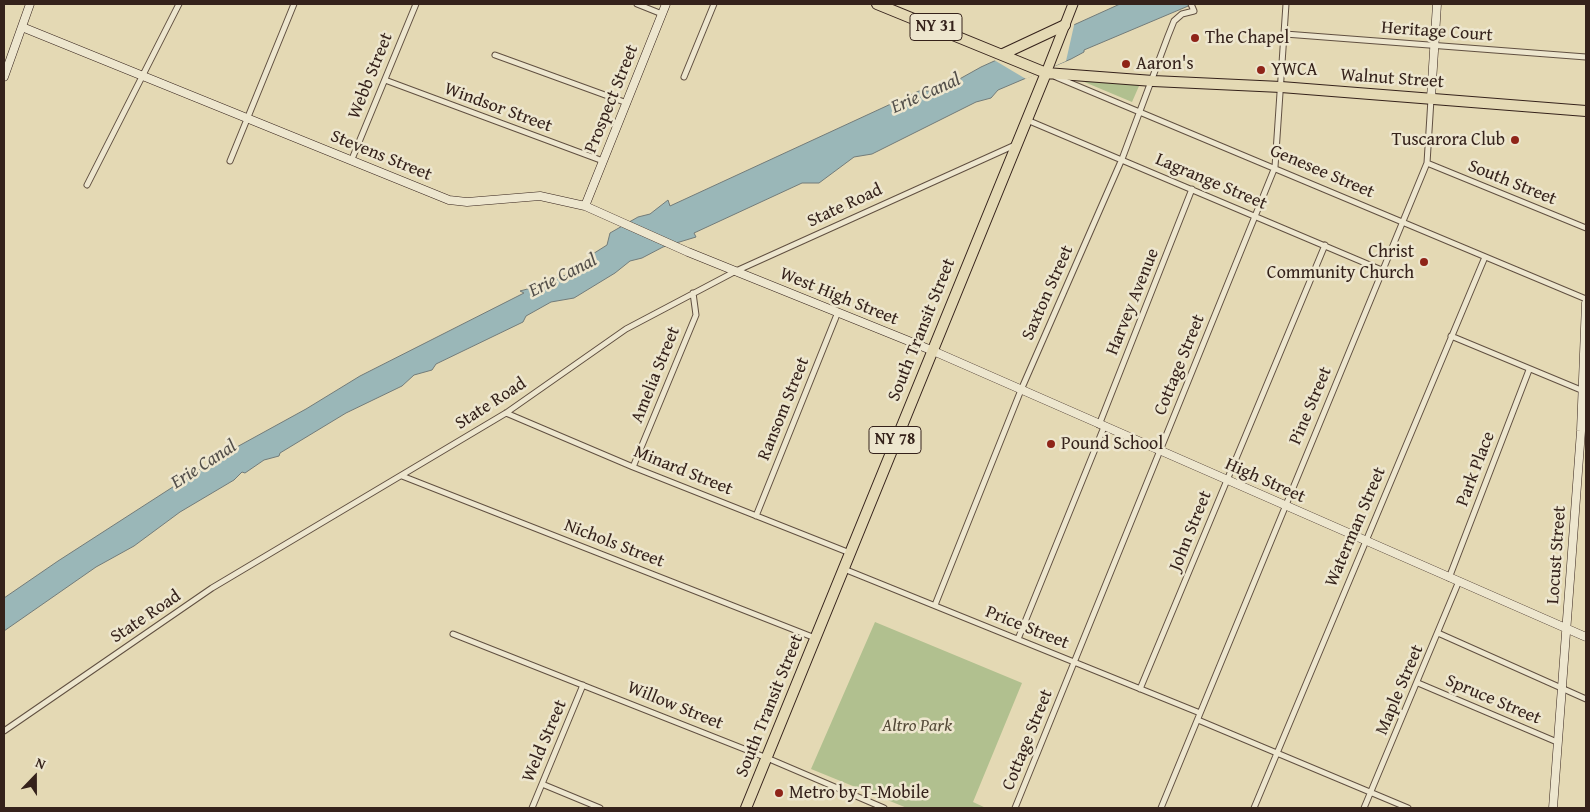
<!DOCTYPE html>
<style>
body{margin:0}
#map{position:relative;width:1590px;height:812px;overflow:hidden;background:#e4d9b4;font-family:"Gentium Book Plus",serif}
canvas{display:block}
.frame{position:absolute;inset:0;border:5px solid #35221b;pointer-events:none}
.north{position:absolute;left:10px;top:752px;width:50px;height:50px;-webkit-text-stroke:4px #ede6ce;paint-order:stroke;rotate:22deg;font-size:14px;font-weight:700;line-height:20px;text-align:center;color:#35221b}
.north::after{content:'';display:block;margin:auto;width:18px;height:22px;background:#35221b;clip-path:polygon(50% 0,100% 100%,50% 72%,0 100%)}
</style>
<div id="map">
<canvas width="1590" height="812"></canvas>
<div class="frame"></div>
<div class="north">N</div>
</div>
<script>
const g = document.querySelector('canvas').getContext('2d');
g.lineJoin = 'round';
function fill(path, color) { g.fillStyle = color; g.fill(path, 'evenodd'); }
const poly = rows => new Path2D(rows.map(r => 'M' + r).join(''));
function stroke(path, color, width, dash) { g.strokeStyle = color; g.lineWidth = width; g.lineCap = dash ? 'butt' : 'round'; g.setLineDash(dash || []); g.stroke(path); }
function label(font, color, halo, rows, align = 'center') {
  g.font = font + ' "Gentium Book Plus",serif'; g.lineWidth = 5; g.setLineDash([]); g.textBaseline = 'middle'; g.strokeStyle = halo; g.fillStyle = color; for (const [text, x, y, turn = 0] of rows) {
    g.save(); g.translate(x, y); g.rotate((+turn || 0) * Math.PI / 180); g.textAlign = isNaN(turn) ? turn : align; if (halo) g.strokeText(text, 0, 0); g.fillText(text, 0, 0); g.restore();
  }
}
const green = poly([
 [1083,79,1137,84,1139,86,1132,102,1082,81],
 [875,622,1022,683,973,802,986,808,907,808,811,769]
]);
const water = poly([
 [1120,4,1193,4,1084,50,1084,52,1071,59,998,90,991,98,976,102,872,154,854,157,819,183,802,183,694,233,696,237,663,247,642,258,630,261,615,273,574,298,551,302,526,316,523,322,436,364,432,370,414,375,402,386,346,413,280,453,279,456,264,460,245,473,242,472,234,480,180,512,134,546,96,567,4,631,4,598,58,561,224,454,306,409,360,376,524,293,520,291,546,284,552,279,573,273,588,257,607,245,610,233,638,217,650,214,668,200,670,206,919,91,938,91,981,67,1120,4]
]);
const pier = poly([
 [1075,21,1066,61,1026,79,994,60]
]);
const street = poly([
 [637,4,662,14],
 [1285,34,1586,57],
 [495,55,627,103],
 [684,77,714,4],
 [1056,77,1586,299],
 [385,80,603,161],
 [1027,120,1384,271],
 [352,159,416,4],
 [230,161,294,4],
 [1427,163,1586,228],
 [87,185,179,4],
 [1451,336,1581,390],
 [506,413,633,467,850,553],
 [1099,425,1192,189],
 [633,467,696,315,693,293],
 [402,476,815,638],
 [756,516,838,312],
 [844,569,1200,713],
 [1449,578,1529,370],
 [935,605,1021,390,1122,159,1168,36,1174,21,1182,14,1194,11,1191,4],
 [1438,633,1586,699],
 [453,634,767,758,884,808],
 [1018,639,1104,427],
 [1418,683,1557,742],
 [1140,689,1325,245],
 [1198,720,1408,808],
 [4,731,212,588,506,413,626,329,736,271,1015,145],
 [542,784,600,808],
 [532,808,583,685],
 [1015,808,1275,167,1286,4],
 [1161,808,1427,163,1431,99],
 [1254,808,1485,257],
 [1364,808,1459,581]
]);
const secondary = poly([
 [22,27,449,200,467,202,540,196,585,206,688,252,931,350,1586,637],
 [4,77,30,4],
 [1431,98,1437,4],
 [585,206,666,4],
 [1553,808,1581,431,1586,303]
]);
const primary = poly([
 [1046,73,1073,4]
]);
const highway = poly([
 [877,4,1046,73,1153,81,1281,87,1586,111],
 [1003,54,1065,25],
 [746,808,1046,73]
]);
const markers = [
 [1195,38,5,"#8f2418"],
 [1126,64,5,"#8f2418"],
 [1261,70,5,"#8f2418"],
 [1515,140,5,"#8f2418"],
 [1424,262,5,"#8f2418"],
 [1051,444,5,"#8f2418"],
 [779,793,5,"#8f2418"]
];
const shields = [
 [936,27,52],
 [895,440,52]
];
const shieldNames = [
 ["NY 31",936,27],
 ["NY 78",895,440]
];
const streetNames = [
 ["Heritage Court",1437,32,4],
 ["Webb Street",371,76,-68],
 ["Walnut Street",1392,79,4],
 ["Prospect Street",612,99,-68],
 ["Windsor Street",498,108,20],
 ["Stevens Street",381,156,22],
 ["Genesee Street",1322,172,23],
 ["Lagrange Street",1211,182,23],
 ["South Street",1512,183,22],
 ["State Road",845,206,-25],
 ["Saxton Street",1048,293,-66],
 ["West High Street",839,297,22],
 ["Harvey Avenue",1133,302,-68],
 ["South Transit Street",922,330,-68],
 ["Cottage Street",1180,365,-68],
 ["Amelia Street",656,375,-68],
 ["State Road",491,404,-33],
 ["Pine Street",1311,406,-67],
 ["Ransom Street",784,409,-68],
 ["Park Place",1476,469,-69],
 ["Minard Street",683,471,22],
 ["High Street",1265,481,24],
 ["Waterman Street",1356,527,-67],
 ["John Street",1191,531,-68],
 ["Nichols Street",614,544,21],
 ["Locust Street",1557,555,-86],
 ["State Road",146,617,-34],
 ["Price Street",1027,628,22],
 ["Maple Street",1400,690,-67],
 ["Spruce Street",1493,700,23],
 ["Willow Street",675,706,22],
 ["South Transit Street",770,706,-68],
 ["Cottage Street",1028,740,-68],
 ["Weld Street",545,741,-67]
];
const poiNames = [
 ["The Chapel",1205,38],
 ["Aaron's",1136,64],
 ["YWCA",1271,70],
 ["Tuscarora Club",1505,140,"right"],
 ["Christ",1414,252,"right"],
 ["Community Church",1414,273,"right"],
 ["Pound School",1061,444],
 ["Metro by T-Mobile",789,793]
];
const parkNames = [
 ["Altro Park",917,726]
];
const waterNames = [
 ["Erie Canal",926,94,-24],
 ["Erie Canal",563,276,-27],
 ["Erie Canal",204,465,-33]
];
fill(green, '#b1c08f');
fill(water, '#9ab7b8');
stroke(water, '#727b79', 1);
fill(pier, '#e4d9b4');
stroke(street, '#615041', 7);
stroke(secondary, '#35221b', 9);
stroke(primary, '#35221b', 11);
stroke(highway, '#35221b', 12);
stroke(street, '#ede6ce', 5);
stroke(secondary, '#ede6ce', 8);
stroke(primary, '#e4d9b4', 9);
stroke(highway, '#e4d9b4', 10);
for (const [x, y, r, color] of markers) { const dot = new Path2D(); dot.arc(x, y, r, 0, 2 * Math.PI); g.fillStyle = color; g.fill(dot); stroke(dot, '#ede6ce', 2); }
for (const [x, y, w] of shields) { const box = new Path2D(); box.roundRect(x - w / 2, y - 13.5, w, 27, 4); g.fillStyle = '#ede6ce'; g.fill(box); stroke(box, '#35221b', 1); }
label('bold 16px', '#35221b', null, shieldNames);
label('18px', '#35221b', '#ede6ce', streetNames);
label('18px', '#35221b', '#ede6ce', poiNames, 'left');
label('italic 18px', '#544a38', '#ede6ce', parkNames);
label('italic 19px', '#534f4a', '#ede6ce', waterNames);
</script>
